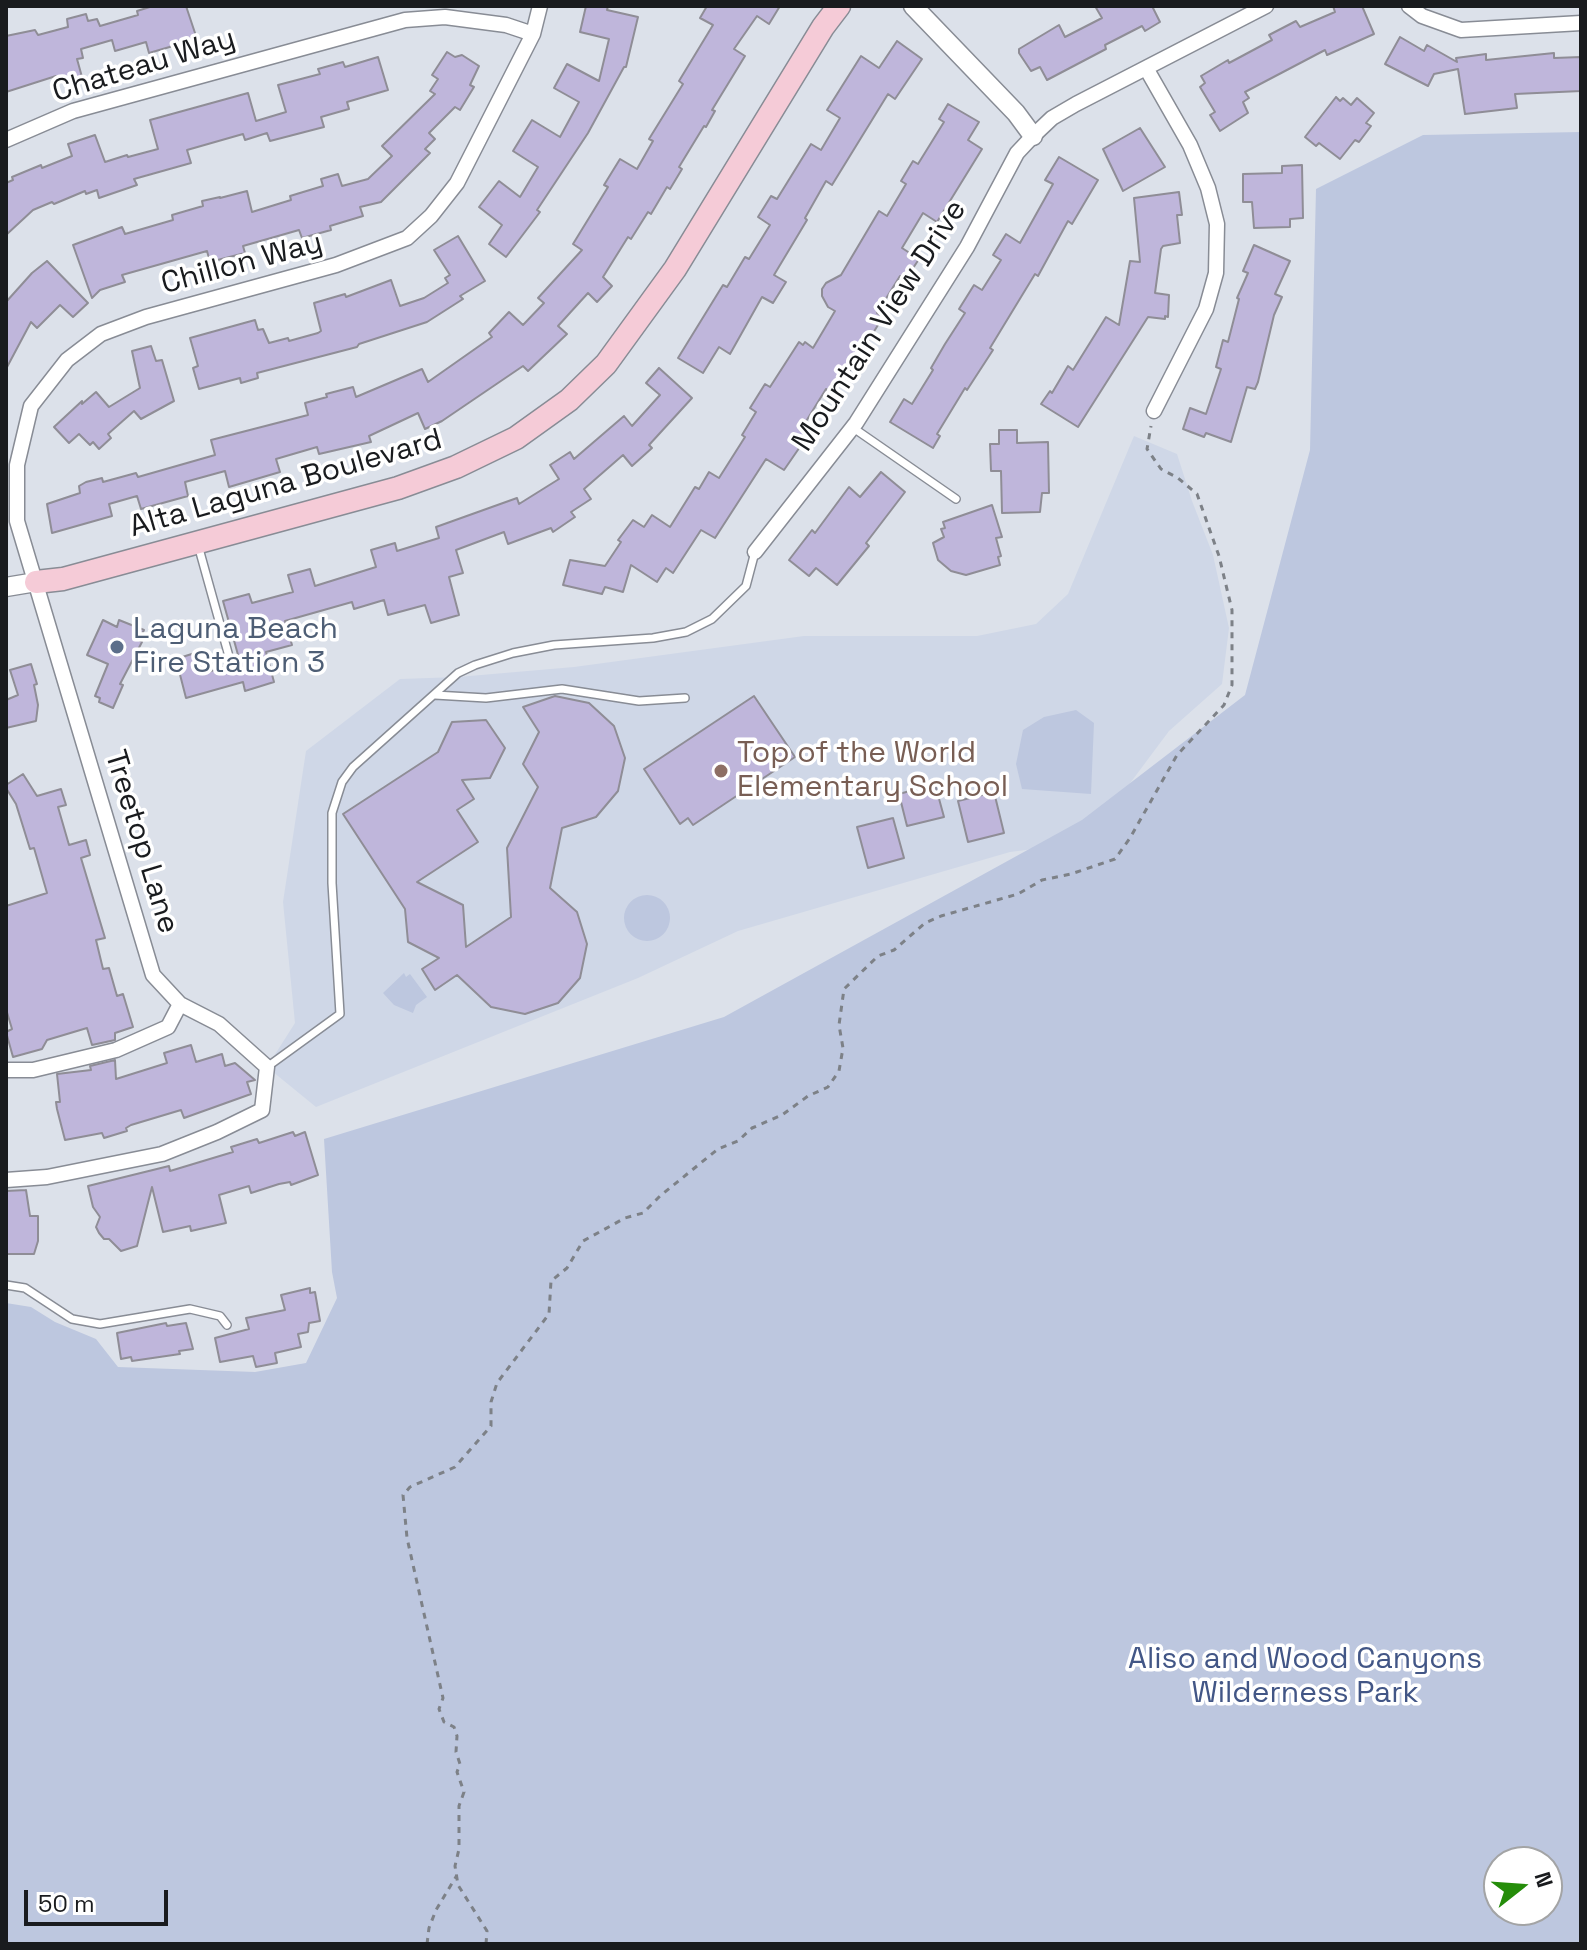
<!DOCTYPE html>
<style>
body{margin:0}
#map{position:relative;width:1587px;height:1950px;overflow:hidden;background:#dce1ea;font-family:"Space Grotesk",sans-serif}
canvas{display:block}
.frame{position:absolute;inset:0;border:8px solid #191b1e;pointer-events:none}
.north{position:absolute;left:1483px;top:1846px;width:80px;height:80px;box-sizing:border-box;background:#fff;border:2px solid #a3a4a5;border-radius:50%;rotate:73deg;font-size:22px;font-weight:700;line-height:32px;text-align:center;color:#191b1e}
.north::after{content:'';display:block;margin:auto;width:28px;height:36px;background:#258d0a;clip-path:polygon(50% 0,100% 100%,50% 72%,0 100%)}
.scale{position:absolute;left:24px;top:1890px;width:144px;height:36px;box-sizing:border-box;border:4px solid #191b1e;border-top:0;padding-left:10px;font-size:24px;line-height:28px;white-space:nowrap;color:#191b1e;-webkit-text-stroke:6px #fff;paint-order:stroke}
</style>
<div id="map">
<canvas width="1587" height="1950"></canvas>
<div class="frame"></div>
<div class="north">N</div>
<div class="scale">50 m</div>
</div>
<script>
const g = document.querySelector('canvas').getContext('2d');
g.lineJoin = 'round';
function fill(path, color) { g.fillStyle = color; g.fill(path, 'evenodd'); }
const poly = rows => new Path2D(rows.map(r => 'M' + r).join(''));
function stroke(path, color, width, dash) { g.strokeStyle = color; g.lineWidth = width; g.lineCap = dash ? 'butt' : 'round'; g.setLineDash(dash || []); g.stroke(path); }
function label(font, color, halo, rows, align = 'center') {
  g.font = font + ' "Space Grotesk",sans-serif'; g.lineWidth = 7; g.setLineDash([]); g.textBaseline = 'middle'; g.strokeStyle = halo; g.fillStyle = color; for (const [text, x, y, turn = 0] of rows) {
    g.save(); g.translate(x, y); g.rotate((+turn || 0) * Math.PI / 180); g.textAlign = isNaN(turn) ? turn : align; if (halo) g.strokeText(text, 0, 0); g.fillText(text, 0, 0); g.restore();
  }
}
const built = poly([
 [1134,436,1177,454,1192,501,1213,555,1229,628,1222,684,1169,731,1125,790,1065,845,1010,852,738,931,638,978,316,1107,267,1067,295,1023,283,902,306,751,400,679,458,677,574,667,804,636,977,636,1036,624,1068,594]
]);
const green = poly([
 [1581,132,1581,1944,6,1944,6,1303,31,1307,55,1322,96,1339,118,1367,255,1372,306,1363,337,1298,332,1272,324,1139,724,1017,1082,820,1245,695,1310,450,1316,189,1423,135],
 [1547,1862,1547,1910,1499,1910,1499,1862],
 [1076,710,1094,723,1091,794,1022,789,1016,764,1023,730,1044,717],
 '624 918a23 23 0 1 1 46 0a23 23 0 1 1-46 0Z',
 [404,973,406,977,410,974,427,997,416,1005,413,1013,394,1005,383,993]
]);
const building = poly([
 [153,6,186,6,197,39,149,53,146,42,115,51,112,40,81,49,83,58,77,59,82,77,58,83,56,76,6,92,6,36,35,30,38,35,68,27,67,19,86,14,88,21,97,19,100,26,138,15,137,11,153,6],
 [586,6,608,6,607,10,638,17,626,67,624,67,588,133,537,210,540,212,506,257,489,244,502,225,479,207,499,181,520,197,538,167,513,151,532,120,560,137,579,102,554,88,567,64,599,81,609,39,580,32,586,6],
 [707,6,780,6,769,24,757,16,734,49,745,56,712,110,715,111,706,127,704,126,679,167,682,169,670,189,667,187,651,214,648,212,631,239,628,237,603,277,612,286,597,302,588,293,558,326,567,334,528,371,523,366,442,421,425,429,418,413,369,436,371,442,319,454,317,447,276,459,280,472,229,487,225,471,185,482,188,496,141,509,137,496,109,504,112,516,52,533,47,504,80,493,79,486,86,482,102,478,103,482,136,473,138,477,215,455,211,440,308,415,305,403,327,397,326,394,353,387,356,397,422,369,428,382,492,337,489,333,509,312,523,325,544,303,538,298,582,250,573,244,608,187,604,185,620,159,637,169,653,141,649,139,683,84,679,81,713,25,700,18,707,6],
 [1095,6,1152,6,1160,22,1145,31,1142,26,1105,45,1106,49,1047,80,1040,67,1031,71,1019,53,1019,49,1059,25,1065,37,1102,18,1095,6],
 [1333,6,1362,6,1374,34,1327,55,1325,50,1245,92,1249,98,1243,102,1248,113,1220,131,1210,115,1215,112,1200,87,1205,83,1201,76,1228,60,1229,63,1272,40,1269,35,1296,21,1300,27,1335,12,1333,6],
 [1400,37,1424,51,1427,45,1457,62,1456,58,1486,54,1486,60,1554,53,1554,58,1581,57,1581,91,1515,94,1517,108,1465,114,1458,69,1434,74,1428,86,1385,64,1400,37],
 [897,41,922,59,895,99,888,94,832,185,826,181,805,218,807,220,774,275,786,282,773,303,762,297,730,354,719,347,703,373,678,358,723,285,727,287,745,257,749,259,770,225,758,217,771,196,777,199,811,144,821,150,840,118,827,110,861,56,879,68,897,41],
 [447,52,455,57,462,55,479,66,470,85,474,87,460,110,455,107,429,133,435,139,425,149,430,153,381,202,360,207,363,216,330,226,331,230,302,238,299,230,243,246,245,253,210,262,207,251,122,275,125,282,100,290,92,298,73,245,122,227,125,234,173,220,172,215,203,206,202,201,220,197,220,198,247,191,252,212,291,200,290,196,323,186,321,179,338,174,342,186,368,179,392,156,382,146,435,94,430,91,438,79,432,75,447,52],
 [378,57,388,90,347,102,349,109,321,117,324,127,270,141,267,133,245,140,243,134,187,150,191,163,134,179,137,185,99,198,97,190,86,194,85,191,54,204,52,202,33,210,6,235,6,183,13,180,12,177,41,165,42,168,72,156,68,144,95,135,105,162,127,155,128,157,158,149,150,120,248,93,256,121,286,112,278,85,320,74,318,69,343,62,345,67,378,57],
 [1336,97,1340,101,1343,98,1351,105,1357,98,1374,113,1366,123,1371,126,1359,142,1355,140,1340,159,1319,143,1316,146,1305,137,1336,97],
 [948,104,979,122,968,140,982,149,937,222,923,213,902,248,919,259,906,279,900,276,877,313,883,317,845,378,842,377,832,392,826,389,805,423,813,428,784,470,766,459,715,538,701,530,673,573,666,568,657,582,631,565,623,592,605,587,602,594,563,585,570,560,605,566,621,542,618,540,633,520,644,527,652,515,670,527,695,487,699,489,709,472,719,478,745,437,742,435,756,412,750,408,765,384,770,387,799,342,803,345,805,342,813,348,835,311,828,307,822,296,822,289,826,283,841,275,879,211,887,216,906,184,901,181,913,161,918,164,944,122,939,119,948,104],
 [1140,128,1165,167,1123,191,1103,149,1140,128],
 [1059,157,1098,180,1072,224,1068,221,1038,276,1035,274,990,348,993,350,967,390,965,388,937,434,940,436,933,448,890,422,904,399,912,404,933,370,931,368,945,344,965,313,959,309,974,285,982,290,1001,260,993,255,1006,234,1020,243,1053,184,1045,180,1059,157],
 [1302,165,1303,218,1290,219,1290,227,1254,228,1252,202,1243,202,1243,174,1282,173,1282,166,1302,165],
 [1179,192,1182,215,1177,215,1180,243,1163,246,1161,249,1155,293,1169,295,1168,317,1165,316,1165,319,1148,317,1078,427,1041,404,1050,391,1052,393,1068,366,1073,370,1106,317,1119,325,1130,261,1140,262,1134,198,1179,192],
 [458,236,485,281,460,296,463,299,427,322,359,344,357,347,257,373,258,378,241,383,240,378,199,389,193,368,198,366,190,338,255,320,258,330,263,329,269,343,288,338,289,341,318,333,321,331,314,303,345,294,346,297,391,280,400,306,424,298,448,283,445,278,450,275,434,250,458,236],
 [1254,245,1290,261,1275,294,1282,297,1274,315,1258,382,1255,389,1247,387,1231,442,1206,433,1204,437,1183,429,1190,408,1206,414,1221,369,1216,367,1223,340,1228,342,1239,299,1237,298,1248,273,1243,271,1254,245],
 [47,261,88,303,73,317,60,305,37,328,31,322,6,369,6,302,32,273,47,261],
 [151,346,156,361,162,360,174,401,141,419,134,411,108,434,111,438,99,449,93,442,90,445,79,434,69,443,54,427,82,401,82,404,96,392,109,407,140,388,132,351,151,346],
 [659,368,692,398,649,445,652,448,632,466,623,455,584,489,591,499,571,512,575,517,553,532,551,528,508,544,504,532,456,550,463,573,449,577,459,615,431,623,425,605,388,615,384,600,354,609,352,602,285,621,292,645,266,652,274,682,245,691,243,682,186,698,176,659,198,652,201,664,205,662,208,672,240,662,223,601,249,594,252,603,293,592,288,575,310,569,315,586,376,567,371,550,395,543,397,551,439,538,436,527,517,498,519,504,559,479,550,465,570,452,574,459,624,416,632,426,660,395,646,383,659,368],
 [999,430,1017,430,1017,443,1048,442,1049,493,1042,493,1040,512,1002,513,1001,471,991,471,990,444,999,444,999,430],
 [881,472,905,492,866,543,869,546,837,585,816,568,809,576,789,560,812,530,815,533,849,487,860,497,881,472],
 [992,505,1002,537,996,538,1001,556,998,557,1000,565,966,575,951,571,938,560,933,543,944,537,941,529,945,528,943,522,992,505],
 [103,620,117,627,119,620,144,630,139,640,142,642,120,684,123,685,113,708,99,702,100,698,95,696,108,664,87,655,103,620],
 [31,664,37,684,34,685,38,705,36,721,6,728,6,700,18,695,10,670,31,664],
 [555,696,589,703,614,726,625,758,618,791,596,817,562,828,550,888,577,912,587,944,580,978,558,1003,525,1014,491,1007,457,975,435,990,422,969,439,958,408,942,405,909,343,814,438,752,452,722,486,720,505,748,490,778,462,780,474,799,457,810,478,842,417,882,463,905,466,947,511,917,507,848,538,787,523,764,539,732,523,707,555,696],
 [754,696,795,757,693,825,688,818,680,824,644,769,754,696],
 [23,774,37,796,61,789,66,805,58,807,69,845,86,840,90,855,81,858,105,938,96,940,103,969,109,968,117,996,123,994,133,1027,115,1033,115,1040,92,1045,87,1028,47,1040,42,1049,13,1057,6,1032,12,1029,6,1009,6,906,47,893,34,848,30,849,16,804,6,788,6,785,23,774],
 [935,784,944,817,907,826,899,794,935,784],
 [994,792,1004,833,968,842,958,801,994,792],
 [893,818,904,858,868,868,857,827,893,818],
 [191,1045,196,1062,222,1054,225,1066,235,1063,255,1080,247,1082,251,1094,184,1118,181,1110,131,1125,126,1128,127,1131,104,1138,102,1133,65,1140,57,1109,56,1102,60,1102,57,1074,91,1070,90,1066,115,1060,116,1079,167,1063,164,1053,191,1045],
 [293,1132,295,1136,305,1132,318,1175,291,1185,290,1182,279,1184,251,1193,249,1186,219,1195,226,1223,191,1231,190,1226,163,1232,152,1187,137,1246,121,1251,109,1239,104,1239,99,1233,96,1227,100,1217,93,1207,88,1186,169,1166,170,1171,233,1152,231,1147,257,1139,259,1143,293,1132],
 [26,1190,30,1216,38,1216,38,1241,34,1254,6,1254,6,1191,26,1190],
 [310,1288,310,1293,315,1292,320,1321,309,1323,308,1332,298,1334,301,1347,275,1353,277,1363,256,1367,253,1356,220,1362,215,1338,249,1329,246,1318,285,1310,281,1295,310,1288],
 [166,1323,167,1326,186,1323,193,1349,179,1351,180,1354,132,1361,131,1357,121,1359,117,1333,166,1323]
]);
const path = poly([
 [427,1944,429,1928,436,1910,457,1875],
 [486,1944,487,1931,458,1885,455,1866,459,1849,459,1806,464,1792,457,1772,460,1764,456,1752,457,1736,454,1727,444,1722,439,1709,443,1698,407,1538,403,1495,410,1487,455,1467,491,1426,491,1402,497,1383,549,1314,551,1281,567,1268,583,1241,625,1218,643,1213,660,1196,718,1149,738,1141,752,1128,782,1115,808,1096,828,1087,839,1071,843,1048,839,1025,844,989,878,956,894,950,925,923,941,916,1018,894,1042,880,1071,874,1115,859,1130,838,1177,755,1224,705,1232,685,1232,610,1219,556,1197,494,1178,478,1161,469,1147,449,1151,426]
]);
const service = poly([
 [852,427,956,499],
 [198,545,230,660],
 [435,695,486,698,562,689,639,701,685,698],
 [267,1067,340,1014,332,883,332,813,342,782,353,767,458,673,475,665,513,653,554,645,653,638,686,632,712,619,746,586,755,552],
 [6,1285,25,1288,72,1319,100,1324,190,1309,220,1316,227,1325]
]);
const minor = poly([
 [1409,6,1422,16,1461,30,1581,23],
 [1146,68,1190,145,1208,188,1217,224,1216,273,1206,309,1154,411],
 [6,140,73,111,405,20,445,17,506,25,533,34],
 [755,552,856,423,967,247,1017,153,1033,136,1052,118,1076,104,1266,6],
 [6,1070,33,1070,116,1050,168,1027,180,1004],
 [6,1180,47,1177,162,1154,217,1132,262,1110,267,1067,219,1024,180,1004,153,975,17,521,17,465,31,406,67,360,101,334,146,317,336,265,407,238,431,216,457,183,533,34,540,6]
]);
const tertiary = poly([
 [913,6,1016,113,1033,136],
 [6,587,36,582]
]);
const secondary = poly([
 [36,582,63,579,398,488,456,467,516,438,569,400,606,364,675,269,823,27,839,6]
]);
const markers = [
 [117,647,8,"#5c6f8a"],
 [721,771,8,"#8d6e63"]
];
const streetNames = [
 ["Chateau Way",144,66,-17],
 ["Chillon Way",242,264,-15],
 ["Mountain View Drive",880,326,-57],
 ["Alta Laguna Boulevard",286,484,-16],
 ["Treetop Lane",141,842,73]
];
const serviceNames = [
 ["Laguna Beach",133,630],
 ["Fire Station 3",133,664]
];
const educationNames = [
 ["Top of the World",737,754],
 ["Elementary School",737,788]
];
const parkNames = [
 ["Aliso and Wood Canyons",1305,1660],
 ["Wilderness Park",1305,1694]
];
fill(built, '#cfd7e7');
fill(green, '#bdc7df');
fill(building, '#bfb6db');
stroke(building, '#8f8d96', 2);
stroke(service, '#888c95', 10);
stroke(minor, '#888c95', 17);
stroke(tertiary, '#888c95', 21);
stroke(secondary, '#888c95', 25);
stroke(path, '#7d8187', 3, [6, 6]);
stroke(service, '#fff', 7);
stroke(minor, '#fff', 14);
stroke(tertiary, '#fff', 18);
stroke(secondary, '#f5cbd7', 22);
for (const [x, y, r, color] of markers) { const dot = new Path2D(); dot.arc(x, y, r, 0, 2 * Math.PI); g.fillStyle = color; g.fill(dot); stroke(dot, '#fff', 3); }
label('30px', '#191b1e', '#fff', streetNames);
label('30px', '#4e5e75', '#fff', serviceNames, 'left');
label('30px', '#785e54', '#fff', educationNames, 'left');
label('30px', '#425686', '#fff', parkNames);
</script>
